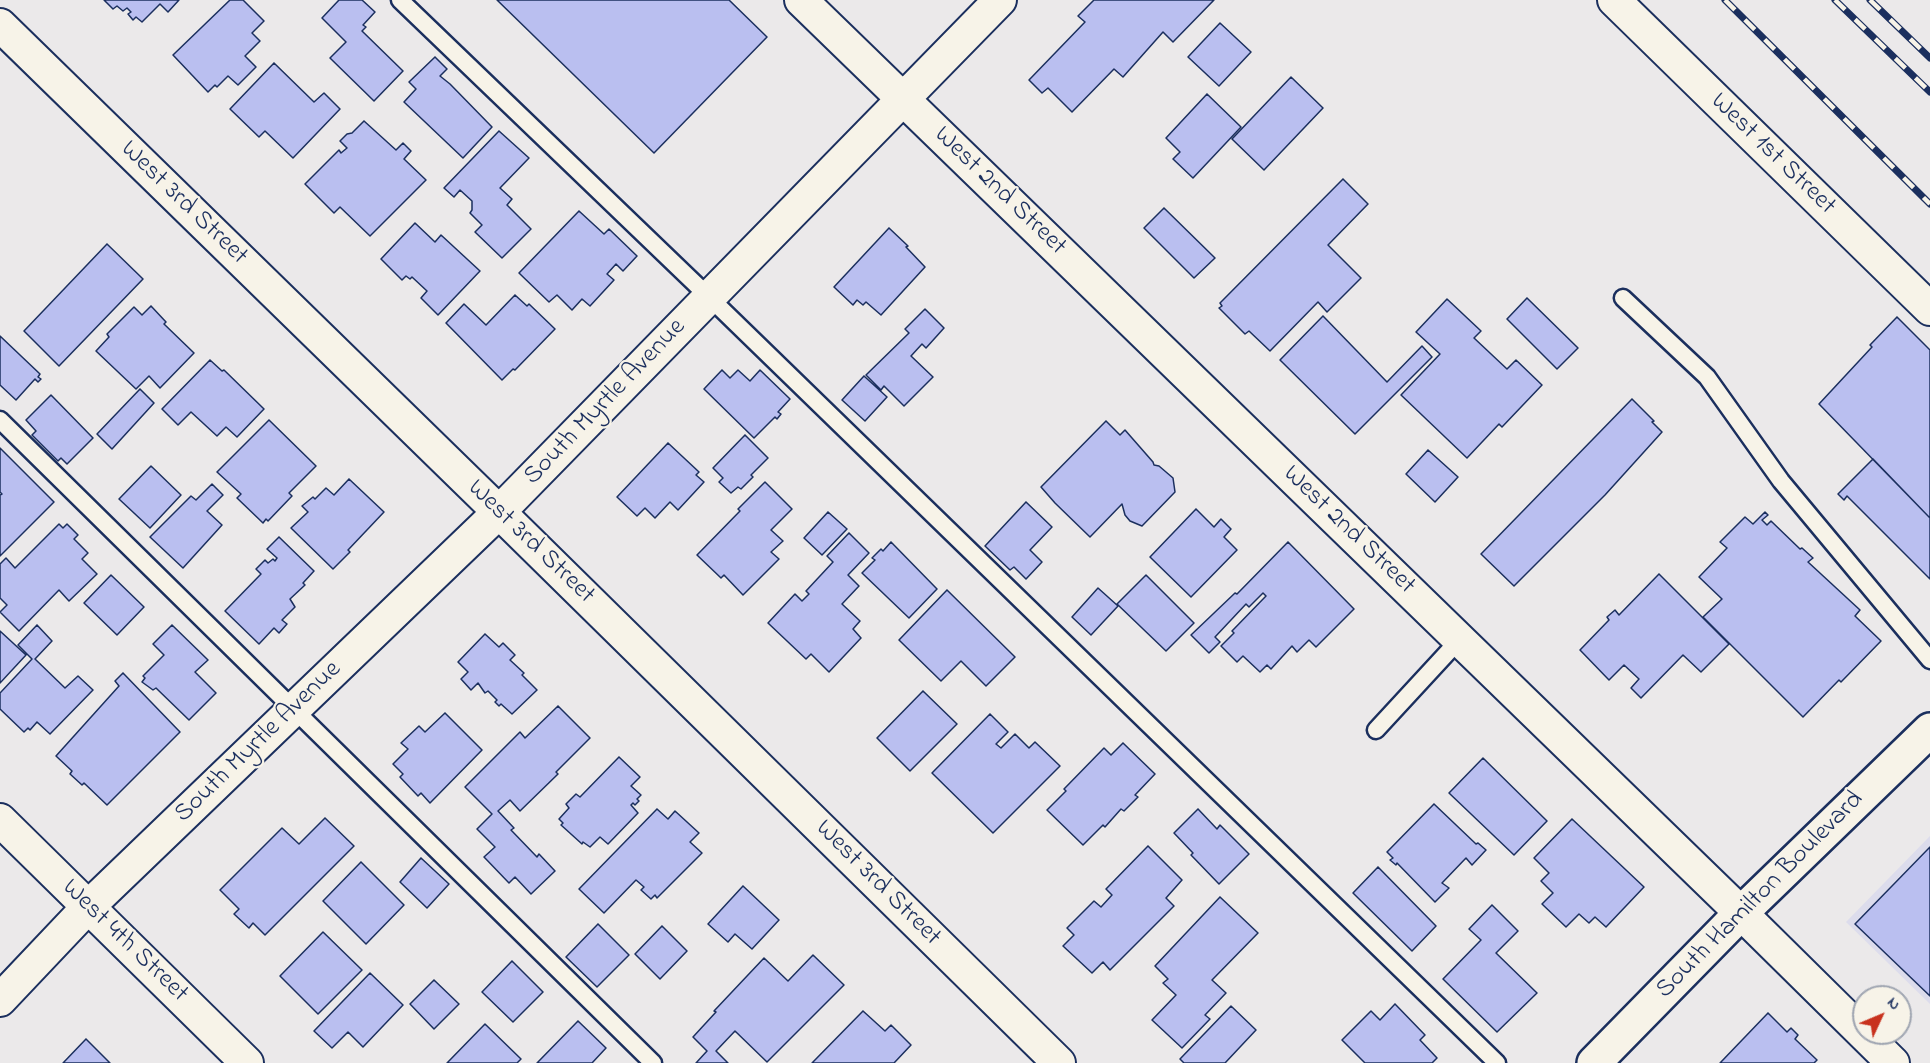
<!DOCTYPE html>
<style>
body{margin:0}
#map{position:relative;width:1930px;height:1063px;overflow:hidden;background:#ebe9ea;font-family:"Indie Flower",sans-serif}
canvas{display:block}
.north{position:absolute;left:1852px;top:985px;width:60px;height:60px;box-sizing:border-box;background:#f7f3e8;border:2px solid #9fa5b1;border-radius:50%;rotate:46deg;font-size:16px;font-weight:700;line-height:24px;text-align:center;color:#1b2f5e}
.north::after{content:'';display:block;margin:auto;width:21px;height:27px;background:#c8321e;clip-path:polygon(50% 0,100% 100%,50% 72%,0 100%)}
</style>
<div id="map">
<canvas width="1930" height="1063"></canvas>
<div class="north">N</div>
</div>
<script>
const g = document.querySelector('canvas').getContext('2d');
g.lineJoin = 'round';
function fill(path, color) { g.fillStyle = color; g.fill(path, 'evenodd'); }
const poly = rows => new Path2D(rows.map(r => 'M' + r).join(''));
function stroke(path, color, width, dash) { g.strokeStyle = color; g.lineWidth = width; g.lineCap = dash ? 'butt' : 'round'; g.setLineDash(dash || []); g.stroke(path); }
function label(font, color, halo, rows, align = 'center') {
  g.font = font + ' "Indie Flower",sans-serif'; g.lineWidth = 4.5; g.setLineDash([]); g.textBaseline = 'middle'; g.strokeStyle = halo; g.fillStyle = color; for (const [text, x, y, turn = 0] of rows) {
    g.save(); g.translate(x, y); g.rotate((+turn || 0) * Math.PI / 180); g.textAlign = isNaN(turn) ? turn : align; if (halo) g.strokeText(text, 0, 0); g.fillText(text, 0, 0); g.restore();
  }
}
const built = poly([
 [1930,836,1930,1004,1846,922]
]);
const building = poly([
 [104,0,179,0,168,12,160,4,142,22,136,17,133,20,128,14,131,12,127,8,123,11,117,6,113,9,104,0],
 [230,0,243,0,264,21,252,33,260,41,245,56,256,67,238,85,228,76,217,87,215,85,208,92,173,55,230,0],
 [339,0,362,0,375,12,363,25,366,27,362,31,403,71,374,101,330,58,346,42,322,18,339,0],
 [497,0,729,0,767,37,654,153,497,0],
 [1094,0,1214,0,1173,42,1163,32,1123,77,1114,69,1072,112,1048,88,1042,93,1029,80,1085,22,1078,16,1094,0],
 [1220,23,1251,52,1219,86,1188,57,1220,23],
 [435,57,447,69,440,76,450,84,492,127,463,158,404,102,416,89,409,82,435,57],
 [274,63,314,102,324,93,340,109,293,158,265,131,259,137,230,109,274,63],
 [1291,77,1323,108,1264,170,1232,139,1291,77],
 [1207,94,1241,127,1193,178,1173,159,1180,152,1166,138,1207,94],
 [364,121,396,150,403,143,411,151,404,159,426,180,370,236,340,207,334,213,305,184,339,150,341,153,347,148,340,141,347,134,352,133,364,121],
 [499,131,529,158,500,188,512,199,507,205,531,229,502,258,475,232,482,225,470,213,472,210,472,201,460,190,454,197,444,188,499,131],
 [1343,179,1368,204,1328,245,1361,278,1327,312,1318,302,1270,351,1249,331,1245,334,1219,308,1222,306,1220,303,1343,179],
 [1164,208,1215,258,1194,278,1144,228,1164,208],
 [579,211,604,234,609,229,637,256,623,271,616,264,607,274,614,280,590,306,582,299,572,310,557,295,549,302,519,273,579,211],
 [415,223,435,242,441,235,480,271,438,315,421,298,427,291,412,277,410,279,406,276,402,280,381,259,415,223],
 [889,228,908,246,906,247,925,267,881,315,866,302,863,305,857,300,853,305,834,287,889,228],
 [107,244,143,279,59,366,24,331,107,244],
 [515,295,527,306,529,304,555,329,515,370,513,369,502,380,446,323,464,304,486,325,515,295],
 [1527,298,1578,348,1557,369,1507,319,1527,298],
 [1447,299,1481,331,1474,338,1507,369,1516,360,1542,385,1502,427,1499,424,1467,458,1401,395,1440,354,1416,332,1447,299],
 [151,306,166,322,164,324,194,353,160,388,149,376,136,389,96,351,109,337,107,334,134,307,142,315,151,306],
 [925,309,944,328,926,348,922,344,911,356,933,377,904,406,884,386,881,390,866,375,909,333,905,329,925,309],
 [1323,316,1387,382,1422,346,1432,357,1355,434,1280,360,1323,316],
 [1897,317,1930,350,1930,518,1819,404,1872,347,1870,345,1897,317],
 [0,336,40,374,38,377,41,379,38,382,35,379,16,400,0,385,0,336],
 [210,360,222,371,224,370,264,409,237,437,226,427,217,436,191,412,178,425,162,409,210,360],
 [722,370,730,378,738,370,750,381,760,370,790,399,778,412,781,414,777,419,775,417,754,438,704,389,722,370],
 [864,376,887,397,865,421,842,400,864,376],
 [140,389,154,403,112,449,97,434,140,389],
 [51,395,93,438,67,464,61,458,58,461,32,435,36,431,26,420,51,395],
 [1632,399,1654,421,1652,422,1662,432,1605,495,1514,586,1481,554,1632,399],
 [269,420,316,466,289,493,292,496,268,521,266,519,263,523,237,498,241,494,217,472,269,420],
 [1106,421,1120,435,1125,430,1153,462,1154,465,1159,466,1173,478,1175,492,1142,526,1130,521,1125,515,1122,504,1090,537,1055,503,1041,487,1106,421],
 [745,435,768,458,751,475,753,477,741,489,738,487,731,493,719,482,723,478,713,468,745,435],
 [668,443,699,472,696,475,704,482,678,510,670,502,655,518,645,508,637,516,617,497,668,443],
 [0,448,54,502,0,556,0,495,2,494,0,492,0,448],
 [1428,450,1458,477,1435,502,1406,474,1428,450],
 [1873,459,1930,518,1930,579,1847,496,1844,500,1838,494,1873,459],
 [151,466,181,495,150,528,119,499,151,466],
 [349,479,384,512,348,550,350,552,333,569,291,528,308,512,302,506,313,497,315,499,326,488,334,495,349,479],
 [765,482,792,509,771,530,783,541,771,552,779,559,743,595,724,575,721,578,697,555,740,511,738,509,765,482],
 [212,484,223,495,207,511,222,525,183,568,150,537,191,496,196,500,212,484],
 [1026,502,1052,527,1030,550,1042,562,1026,579,1014,567,1010,570,985,546,1026,502],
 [1196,509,1214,527,1221,519,1231,529,1224,537,1237,550,1191,597,1150,557,1196,509],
 [828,512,847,529,822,555,804,538,828,512],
 [1765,512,1768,515,1762,520,1767,525,1771,521,1800,549,1802,548,1813,558,1808,562,1860,610,1855,616,1881,641,1841,682,1839,680,1803,717,1703,617,1722,599,1699,577,1727,548,1720,542,1745,517,1753,524,1765,512],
 [59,524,63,528,67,524,78,535,74,539,88,553,82,559,97,574,69,601,59,590,19,631,0,612,7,605,0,598,0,564,6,558,15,568,59,524],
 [849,533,869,553,848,575,859,586,842,604,860,621,853,629,861,638,829,672,811,654,806,659,768,623,795,594,802,601,809,594,806,591,833,562,827,556,849,533],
 [279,537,314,571,303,583,305,585,290,599,295,607,282,620,287,624,279,633,274,628,259,644,225,611,261,574,256,569,265,560,268,563,273,559,275,561,277,558,267,549,279,537],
 [891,542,937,589,909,618,862,573,875,560,872,558,881,549,883,551,891,542],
 [1288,542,1354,609,1316,647,1309,640,1297,652,1292,646,1271,669,1267,665,1260,672,1243,656,1237,662,1221,646,1234,633,1232,631,1266,596,1263,593,1249,607,1246,604,1215,637,1220,642,1209,653,1191,635,1235,593,1237,594,1288,542],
 [1659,574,1729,644,1701,672,1683,655,1641,698,1631,688,1639,679,1624,665,1609,680,1580,650,1609,620,1607,617,1615,610,1619,615,1659,574],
 [111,575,144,607,117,635,84,603,111,575],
 [1146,575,1194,623,1166,651,1117,604,1146,575],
 [1098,588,1118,606,1091,635,1072,617,1098,588],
 [947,590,1015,657,986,686,961,661,941,681,899,640,947,590],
 [37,625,52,641,35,659,65,688,78,676,93,690,50,734,37,722,30,730,28,728,24,732,0,709,0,693,32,659,18,645,37,625],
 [172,625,208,660,195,672,216,693,189,720,156,688,153,690,142,682,145,678,143,676,164,655,153,644,172,625],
 [0,631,26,655,0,683,0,631],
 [485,634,499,647,503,643,515,655,510,660,524,673,522,675,537,690,512,714,501,704,499,706,495,702,497,700,488,691,485,693,478,683,471,690,461,679,468,672,458,662,485,634],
 [123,673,180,732,107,805,84,783,82,785,70,774,72,771,56,756,119,686,115,681,123,673],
 [923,691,957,724,910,771,877,738,923,691],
 [558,706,590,738,556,772,558,774,520,811,510,800,498,811,514,828,511,830,537,857,539,854,555,871,531,894,515,877,509,883,484,857,495,847,477,829,492,814,465,787,520,732,525,738,558,706],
 [445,713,482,750,430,803,421,793,418,796,400,777,403,774,393,764,408,749,401,743,419,726,425,732,445,713],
 [990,714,1008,732,996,744,1001,748,1015,734,1029,748,1035,742,1060,766,993,833,932,773,990,714],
 [1123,743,1155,774,1135,795,1138,797,1124,811,1121,809,1105,827,1103,825,1083,845,1047,810,1066,791,1064,789,1104,748,1111,755,1123,743],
 [619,757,640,777,631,786,641,795,637,799,639,801,635,805,633,803,631,805,638,813,608,844,600,837,590,847,583,842,582,844,561,825,563,823,559,819,569,808,566,804,576,794,580,797,619,757],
 [1483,758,1547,821,1514,855,1449,793,1483,758],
 [1434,804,1476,844,1478,843,1486,850,1472,865,1466,858,1442,883,1449,888,1435,902,1397,863,1396,865,1390,860,1393,858,1387,852,1434,804],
 [657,809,668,819,675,811,699,833,690,842,702,853,657,898,655,895,651,899,641,890,644,887,636,880,604,913,579,889,657,809],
 [1198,809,1217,829,1220,825,1249,854,1219,884,1191,855,1193,853,1174,833,1198,809],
 [325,818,354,846,265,935,253,923,249,928,234,914,239,909,220,890,282,828,299,844,325,818],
 [1572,819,1644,887,1606,927,1595,917,1589,923,1579,914,1566,927,1542,904,1553,893,1541,881,1549,873,1534,858,1572,819],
 [1148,846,1182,880,1166,898,1174,906,1110,970,1103,962,1092,973,1063,946,1074,935,1067,928,1094,901,1101,907,1112,895,1106,889,1148,846],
 [1930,847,1930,996,1855,924,1930,847],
 [421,858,449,884,427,908,400,882,421,858],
 [361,862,404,905,366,944,323,901,361,862],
 [1378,867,1436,926,1412,951,1353,893,1378,867],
 [743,886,779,920,752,949,735,934,728,942,708,924,743,886],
 [1220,897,1258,933,1212,980,1226,993,1205,1015,1210,1019,1182,1048,1152,1020,1176,995,1163,983,1168,979,1155,966,1220,897],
 [1492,905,1518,931,1496,953,1537,993,1497,1032,1443,979,1481,940,1469,929,1492,905],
 [598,924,629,955,597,987,566,957,598,924],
 [662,926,687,951,660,979,635,954,662,926],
 [323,932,362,970,318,1014,280,976,323,932],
 [813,955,844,985,767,1062,735,1031,716,1051,728,1063,696,1063,707,1051,693,1037,716,1012,714,1011,764,958,788,981,813,955],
 [512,961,543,992,513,1022,482,992,512,961],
 [370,973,403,1005,363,1047,348,1032,332,1048,314,1031,370,973],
 [434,980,459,1004,434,1029,410,1004,434,980],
 [1395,1004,1425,1035,1420,1040,1437,1058,1432,1063,1365,1063,1342,1040,1371,1011,1380,1020,1395,1004],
 [1231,1006,1256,1030,1225,1063,1184,1063,1180,1059,1231,1006],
 [863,1011,885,1031,891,1025,911,1045,894,1063,812,1063,863,1011],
 [1768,1013,1787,1032,1791,1028,1798,1035,1795,1039,1817,1060,1814,1063,1720,1063,1768,1013],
 [578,1021,606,1048,592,1063,537,1063,578,1021],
 [485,1024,521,1059,517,1063,447,1063,485,1024],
 [86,1039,110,1063,63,1063,86,1039]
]);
const service = poly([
 [400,0,709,297,1497,1063],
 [1623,298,1707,377,1781,481,1930,660],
 [0,420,653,1063],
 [1376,730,1460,639]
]);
const minor = poly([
 [801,0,1741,913,1893,1063],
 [1614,0,1930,309],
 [0,25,499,512,1059,1063],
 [0,820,247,1063],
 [0,1000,88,907,499,512,1000,0]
]);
const tertiary = poly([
 [1594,1063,1741,913,1930,730]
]);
const rail = poly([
 [1725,0,1930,204],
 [1835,0,1930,92],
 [1870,0,1930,58]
]);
const streetNames = [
 ["West 1st Street",1772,155,44],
 ["West 2nd Street",999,192,44],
 ["West 3rd Street",183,204,44],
 ["South Myrtle Avenue",606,403,-46],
 ["West 2nd Street",1348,531,44],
 ["West 3rd Street",530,543,44],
 ["South Myrtle Avenue",259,743,-44],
 ["West 3rd Street",877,884,45],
 ["South Hamilton Boulevard",1761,896,-45],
 ["West 4th Street",124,942,44]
];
fill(built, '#dcdcec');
fill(building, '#babff0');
stroke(building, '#1b2f5e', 1.5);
stroke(service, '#1b2f5e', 21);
stroke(minor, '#1b2f5e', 36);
stroke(tertiary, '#1b2f5e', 38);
stroke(service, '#f7f3e8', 16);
stroke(minor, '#f7f3e8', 32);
stroke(tertiary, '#f7f3e8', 33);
stroke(rail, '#1b2f5e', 7);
stroke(rail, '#f7f3e8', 4.5, [14]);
label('26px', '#1b2f5e', '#f7f3e8', streetNames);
</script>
